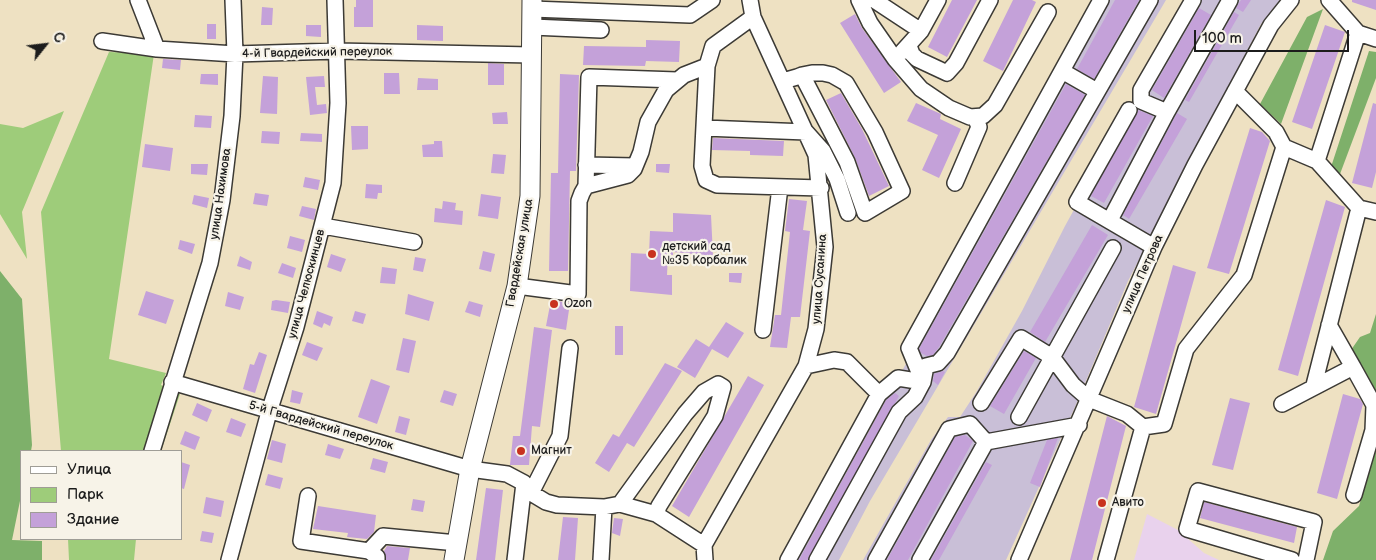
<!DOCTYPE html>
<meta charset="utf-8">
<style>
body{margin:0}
#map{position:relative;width:1376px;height:560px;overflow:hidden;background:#eee1c2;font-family:"Balsamiq Sans",sans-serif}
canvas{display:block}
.legend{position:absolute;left:20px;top:450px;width:162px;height:90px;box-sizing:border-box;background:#f7f3e8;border:1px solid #9f9d96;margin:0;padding:6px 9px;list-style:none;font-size:15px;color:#1c1c1c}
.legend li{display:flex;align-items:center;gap:10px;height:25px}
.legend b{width:25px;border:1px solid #9f9d96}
.north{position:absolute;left:20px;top:20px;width:50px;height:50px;-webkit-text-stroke:4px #f7f3e8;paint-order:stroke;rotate:61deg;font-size:14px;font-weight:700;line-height:20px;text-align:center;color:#1c1c1c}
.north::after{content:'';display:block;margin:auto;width:18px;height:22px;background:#1c1c1c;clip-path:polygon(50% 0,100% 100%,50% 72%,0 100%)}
.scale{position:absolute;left:1194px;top:30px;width:155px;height:22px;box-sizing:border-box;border:2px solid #1c1c1c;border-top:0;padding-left:6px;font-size:15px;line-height:18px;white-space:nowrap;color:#1c1c1c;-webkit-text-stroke:4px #f7f3e8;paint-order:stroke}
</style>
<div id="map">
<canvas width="1376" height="560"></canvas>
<ul class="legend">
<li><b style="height:6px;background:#fff"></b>Улица</li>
<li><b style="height:14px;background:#9ecc7a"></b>Парк</li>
<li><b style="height:14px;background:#c4a1d9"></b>Здание</li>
</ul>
<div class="north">С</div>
<div class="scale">100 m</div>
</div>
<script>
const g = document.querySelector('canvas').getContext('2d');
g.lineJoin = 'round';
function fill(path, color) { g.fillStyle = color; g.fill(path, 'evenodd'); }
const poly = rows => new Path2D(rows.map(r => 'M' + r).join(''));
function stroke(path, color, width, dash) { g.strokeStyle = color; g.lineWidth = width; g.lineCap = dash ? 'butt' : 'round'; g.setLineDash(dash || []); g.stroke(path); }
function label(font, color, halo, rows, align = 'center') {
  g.font = font + ' "Balsamiq Sans",sans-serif'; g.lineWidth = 4.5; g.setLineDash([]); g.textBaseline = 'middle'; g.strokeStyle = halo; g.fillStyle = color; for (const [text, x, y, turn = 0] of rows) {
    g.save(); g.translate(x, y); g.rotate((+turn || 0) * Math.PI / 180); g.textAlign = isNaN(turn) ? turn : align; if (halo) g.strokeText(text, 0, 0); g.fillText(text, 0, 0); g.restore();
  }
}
const built = poly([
 [1147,514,1178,530,1204,553,1219,560,1134,560]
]);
const industrial = poly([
 [1110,0,1166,0,870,501,839,560,795,560,808,542,1030,138],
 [1196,0,1280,0,1261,24,1128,281,1075,407,1006,560,863,560,931,440,948,417,960,417,977,391,1022,311,1065,226,1133,103]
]);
const green = poly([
 [109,52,154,54,109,359,166,373,161,385,180,394,161,451,61,451,41,212],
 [64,111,22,212,27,259,0,214,0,124,23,128],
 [68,539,136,539,134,560,69,560]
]);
const forest = poly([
 [1323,9,1281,124,1260,104,1307,17],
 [1369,51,1376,52,1376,78,1340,174,1331,167],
 [0,271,22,299,32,445,31,451,21,451,21,496,12,540,42,541,42,560,0,560],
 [1376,314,1376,394,1351,350,1360,337,1370,333],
 [1376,450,1376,560,1323,560,1333,531,1359,506]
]);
const building = poly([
 [356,0,373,0,373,27,354,27,354,7,356,7],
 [952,0,977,0,947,57,928,47],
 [1013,0,1032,0,1036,2,1003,71,983,61],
 [1115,0,1139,0,1094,79,1077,69],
 [1241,0,1251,0,1243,12,1236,8],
 [1352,0,1376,0,1376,10,1352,2],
 [262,7,273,8,272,25,261,25],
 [1199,8,1211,15,1164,98,1152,90],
 [1234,12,1239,15,1189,102,1185,100],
 [855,14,862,28,901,82,884,93,840,23],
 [207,24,216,24,216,39,207,39],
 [306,25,321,25,321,37,306,36],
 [417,25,443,26,443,41,417,40],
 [1325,25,1345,32,1312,129,1292,122],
 [646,40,680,41,679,62,646,61,645,66,583,65,584,46,646,47],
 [163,59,181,60,180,70,162,68],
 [488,63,504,64,504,85,488,85],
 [384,73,399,73,400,94,384,94],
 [201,74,218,74,218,85,200,84],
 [560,74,579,75,576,171,570,171,568,271,549,271,551,173,558,173],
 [263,76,278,77,277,114,260,113],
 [324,76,325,87,315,87,317,105,326,104,327,113,310,115,306,77],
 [418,78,438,79,438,90,417,90],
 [1066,84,1085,95,939,347,933,355,927,356,921,353,919,349],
 [841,93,862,129,889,186,869,196,855,158,826,100],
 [916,103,941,114,940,119,961,129,939,178,922,170,938,135,907,121],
 [1373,103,1376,104,1376,172,1372,188,1352,183],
 [1138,110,1153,116,1104,203,1091,196],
 [507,112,508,124,493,124,492,113],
 [1177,113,1187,119,1129,219,1123,215],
 [195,115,212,116,211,128,194,127],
 [351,126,368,126,368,149,352,150],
 [1250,128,1262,132,1270,141,1229,274,1207,268],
 [262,131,280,132,279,144,261,143],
 [301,133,322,134,322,142,300,141],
 [713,138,784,141,783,156,750,155,750,151,712,150],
 [434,141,442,141,443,157,423,157,422,145,434,144],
 [145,144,173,148,170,171,142,167],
 [493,154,506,155,504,174,491,173],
 [191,164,208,164,207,175,191,174],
 [656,164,670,164,669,173,656,172],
 [305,177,320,180,318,190,303,187],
 [366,184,382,185,382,193,378,193,377,199,365,198],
 [255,193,269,195,267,206,253,204],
 [481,194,501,197,498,219,478,216],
 [194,195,209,198,207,208,192,204],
 [789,199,807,201,803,230,810,231,800,317,791,317,787,348,770,347,775,315,781,315,790,232,785,231],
 [1326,200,1345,207,1298,376,1278,370],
 [443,201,456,203,455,210,463,211,462,225,434,222,435,208,442,209],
 [302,206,316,209,314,220,299,216],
 [673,213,711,215,713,256,673,252,673,255,668,255,667,275,672,275,672,295,630,291,631,253,649,254,650,231,673,232],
 [1092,225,1108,235,1045,342,1030,332],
 [290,236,305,240,302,252,287,248],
 [180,240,195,244,192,254,178,249],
 [483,251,495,254,491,272,479,269],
 [331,254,346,259,341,272,327,267],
 [240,256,252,262,250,270,237,266],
 [415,257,426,259,423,272,413,270],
 [282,263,296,268,293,278,278,273],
 [1173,265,1196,272,1156,414,1134,407],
 [382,267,397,269,395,284,380,283],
 [729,273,742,273,741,283,729,282],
 [146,291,174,300,166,324,138,315],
 [228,292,244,297,240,310,225,306],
 [408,294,434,302,429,321,405,314],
 [276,300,290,302,288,313,271,310,272,301],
 [551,300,570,303,566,330,546,326],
 [469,301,483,305,480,317,465,312],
 [317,311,333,317,330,326,324,323,322,328,313,324],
 [355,311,366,314,363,324,352,321],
 [726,322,744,333,728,358,712,349,695,378,677,367,696,339,709,347],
 [615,326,623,326,623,355,615,355],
 [534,327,552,330,540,427,532,426,529,465,510,465,513,436,520,436],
 [403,338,416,341,409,373,396,370],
 [307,342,323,348,317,361,302,355],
 [1024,351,1036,358,1004,414,990,406],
 [259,352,267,355,255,393,243,389,250,364,254,365],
 [665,363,682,371,634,447,627,443,609,472,595,463,613,434,619,437],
 [943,371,945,372,938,385,933,381,934,374],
 [748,376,764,385,689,517,672,506],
 [371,379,390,386,377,424,358,417],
 [292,390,303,393,300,404,290,402],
 [444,390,457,394,453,406,440,402],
 [895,393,899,396,808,560,799,560,886,400],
 [1343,394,1360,399,1363,404,1337,499,1317,493],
 [1230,398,1250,403,1233,470,1212,465],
 [197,403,212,410,207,422,192,415],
 [399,416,410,419,406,435,395,432],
 [1107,416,1126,426,1092,560,1070,560],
 [231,418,246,424,241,437,226,432],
 [185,431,200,437,195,450,180,444],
 [965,435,973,441,908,560,887,560,955,437],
 [1058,438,1040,487,1030,483,1047,440],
 [272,440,286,444,282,463,267,459],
 [328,444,344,449,340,459,325,455],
 [373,458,388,462,385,473,370,469],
 [181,462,190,465,184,489,181,488],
 [986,462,992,465,939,560,931,560],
 [268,474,283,478,280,489,265,485],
 [486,488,503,490,495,560,476,560],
 [206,497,224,501,221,517,203,513],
 [413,499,425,501,423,512,411,510],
 [1204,502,1297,527,1294,543,1200,518],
 [318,506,376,515,374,532,367,539,347,537,348,533,313,529],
 [563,517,578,518,575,560,558,560],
 [614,518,623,519,620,536,612,533],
 [202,531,214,533,212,543,200,541],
 [387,546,410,548,408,560,386,560,384,551]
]);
const minor = poly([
 [138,0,157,49],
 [859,0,870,23,895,59,921,89,949,108,970,117,983,116,995,105,1048,12],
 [874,0,921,31],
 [1101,0,909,348,923,382,926,366,938,363,947,353,1150,0],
 [1329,0,1358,33,1376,39],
 [532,9,690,15,712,0],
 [753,17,713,46,707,66,702,166,706,180,717,185,821,188],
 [532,27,601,30],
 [102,41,157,49,235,54,337,51,532,55],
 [909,46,912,54,917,59,947,73,956,63,990,0],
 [902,52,921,31,938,0],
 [1062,71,1097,91],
 [783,81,797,77,802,75,812,73,823,73,832,75,846,83,875,132,902,191,865,213,847,162,802,75],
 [1235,91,1276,132,1284,147,1317,161,1359,208,1376,212],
 [1129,110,1077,202,1154,247],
 [1167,112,1141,101,1141,90,1193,0],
 [704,128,806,132,823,151,837,179,848,213],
 [1317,161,1358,33],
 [586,165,635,166],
 [955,183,979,127,975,117],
 [586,186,589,77,677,80],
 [1110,220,1167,112,1230,0],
 [323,226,414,242],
 [517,286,578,294,579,201,582,193,586,186,628,175,634,169,641,152,648,122,666,90,684,75,707,66],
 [1329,325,1353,367],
 [763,330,780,187],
 [806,366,834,360,847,362,879,394],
 [172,382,470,469,507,474,524,483,531,493,546,502,557,505,604,507,620,504,656,514],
 [1314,385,1359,208],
 [981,403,1021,338,1052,357,1073,385,1089,399,1127,414,1143,427],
 [1282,404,1353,367,1374,405,1373,430],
 [1019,417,1113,248],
 [152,451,210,263,222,200,232,116,235,54,233,0],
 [531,493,560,436,570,348],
 [1354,495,1373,430,1376,429],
 [308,496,301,541,369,551,377,557,377,560],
 [620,504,685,414,704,392,718,384,723,387,715,416,659,506,656,514,704,545],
 [704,545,806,366,816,329,825,247,816,155,753,17,750,0],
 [704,545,705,560],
 [369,551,383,536,457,543],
 [229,560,269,412,296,327,333,183,338,103,335,0],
 [515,560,524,483],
 [601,560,604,507],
 [788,560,879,394,898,378,923,382,915,397,899,412,817,560],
 [876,560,949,429,970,424,986,442],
 [920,560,986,442,1079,425],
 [1019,560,1154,247,1195,165,1271,25,1291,0],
 [1106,560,1143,427,1164,424,1186,349,1244,275,1284,147],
 [1292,560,1187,529,1198,491,1314,522,1306,560]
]);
const major = poly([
 [454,560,470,469,517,286,530,196,532,0]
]);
const markers = [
 [652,254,5,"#c8321e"],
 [554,304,5,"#c8321e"],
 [521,451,5,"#c8321e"],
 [1102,503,5,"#c8321e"]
];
const streetNames = [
 ["4-й Гвардейский переулок",317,53,-1],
 ["улица Нахимова",221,194,-82],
 ["Гвардейская улица",520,253,-80],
 ["улица Петрова",1143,274,-66],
 ["улица Сусанина",820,279,-86],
 ["улица Челюскинцев",307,284,-75],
 ["5-й Гвардейский переулок",321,426,16]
];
const poiNames = [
 ["детский сад",662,247],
 ["№35 Корбалик",662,261],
 ["Ozon",564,304],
 ["Магнит",531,451],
 ["Авито",1112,503]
];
fill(built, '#e9d2ed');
fill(industrial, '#c9bfd7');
fill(green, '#9ecc7a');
fill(forest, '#7eb06a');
fill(building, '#c4a1d9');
stroke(minor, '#3c3a35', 18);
stroke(major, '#3c3a35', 21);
stroke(minor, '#fff', 15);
stroke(major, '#fff', 19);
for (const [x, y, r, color] of markers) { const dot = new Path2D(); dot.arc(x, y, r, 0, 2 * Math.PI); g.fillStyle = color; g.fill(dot); stroke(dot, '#f7f3e8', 2); }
label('12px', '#1c1c1c', '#f7f3e8', streetNames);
label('12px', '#1c1c1c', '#f7f3e8', poiNames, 'left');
</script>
